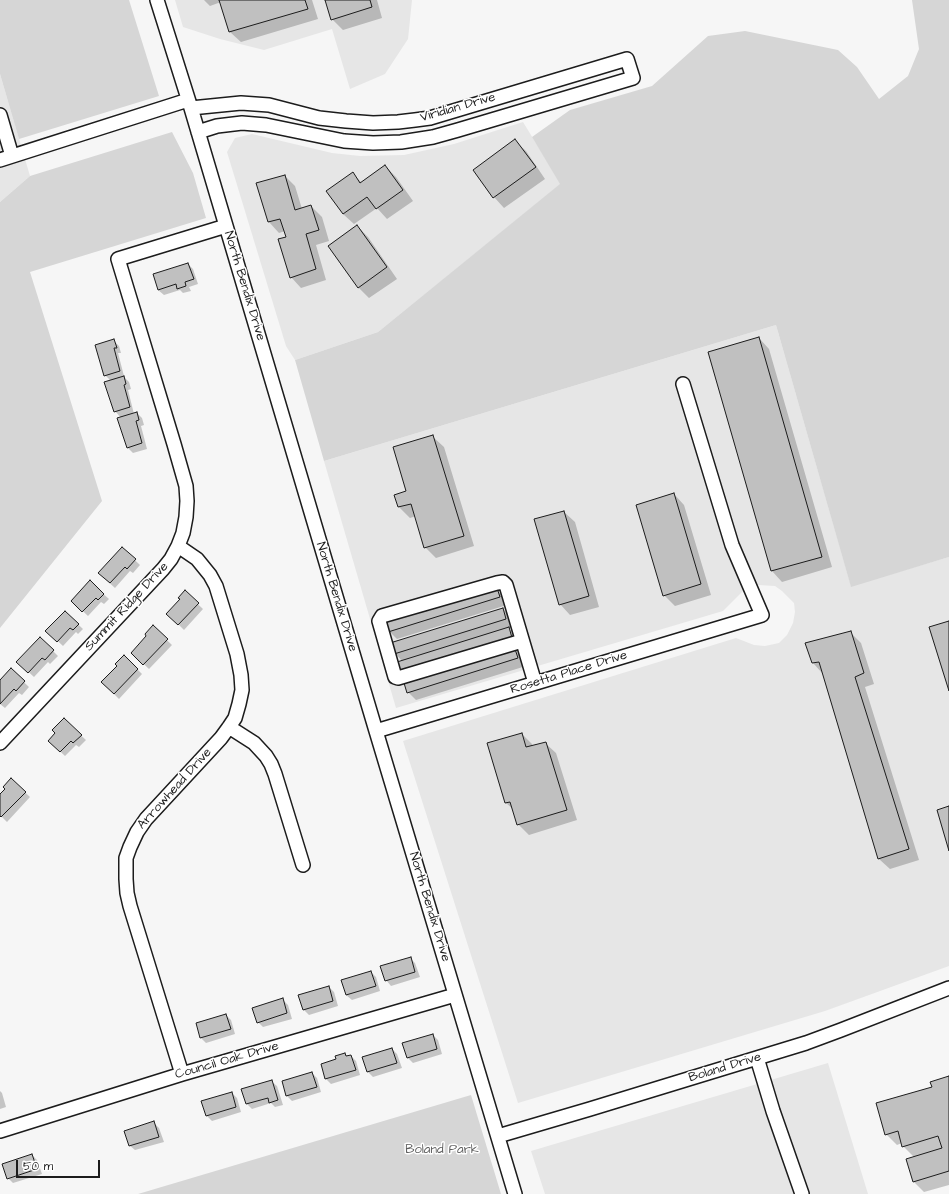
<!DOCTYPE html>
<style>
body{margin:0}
#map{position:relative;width:949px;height:1194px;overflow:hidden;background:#f6f6f6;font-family:"Architects Daughter",sans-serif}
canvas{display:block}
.scale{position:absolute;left:16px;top:1160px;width:84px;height:18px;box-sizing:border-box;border:2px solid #1c1c1c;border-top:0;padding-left:5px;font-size:12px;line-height:14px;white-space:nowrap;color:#1c1c1c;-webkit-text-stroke:3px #fff;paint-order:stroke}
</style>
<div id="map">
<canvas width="949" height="1194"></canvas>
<div class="scale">50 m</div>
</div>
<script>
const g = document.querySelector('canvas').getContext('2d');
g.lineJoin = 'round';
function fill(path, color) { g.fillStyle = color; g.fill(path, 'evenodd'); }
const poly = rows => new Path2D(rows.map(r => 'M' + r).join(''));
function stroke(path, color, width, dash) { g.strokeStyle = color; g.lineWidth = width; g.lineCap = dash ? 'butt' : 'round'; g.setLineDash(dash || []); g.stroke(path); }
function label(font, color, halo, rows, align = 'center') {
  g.font = font + ' "Architects Daughter",sans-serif'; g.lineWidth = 3; g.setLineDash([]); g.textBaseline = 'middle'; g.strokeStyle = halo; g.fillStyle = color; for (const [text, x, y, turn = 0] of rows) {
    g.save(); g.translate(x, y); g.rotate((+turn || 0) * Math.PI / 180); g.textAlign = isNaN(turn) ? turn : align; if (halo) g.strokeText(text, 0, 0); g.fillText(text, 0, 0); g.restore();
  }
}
const built = poly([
 [175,0,412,0,408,39,385,74,350,89,332,29,264,50,220,39,183,27],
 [0,74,30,176,0,202],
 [523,122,561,184,378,332,295,360,286,346,227,152,235,138,252,134,332,153,360,156,404,155,454,144],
 [776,325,851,586,949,557,949,966,825,1011,518,1103,403,741,736,638,754,645,765,646,779,643,787,635,793,623,795,612,794,603,782,591,775,586,758,585,743,591,723,611,396,708,324,461],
 [828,1063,868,1194,545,1194,531,1151]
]);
const green = poly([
 [0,0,129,0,159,96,19,139,0,74],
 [912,0,949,0,949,557,851,587,776,325,324,461,295,360,378,332,560,184,532,137,570,110,652,86,708,36,745,31,838,50,857,67,879,99,908,76,919,49],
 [172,132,193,173,206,218,30,272,102,501,0,628,0,202,30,176],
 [471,1095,501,1194,138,1194]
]);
const shadow = poly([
 [204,0,312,0,318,19,241,42,230,32,221,2,210,6],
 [326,0,377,0,382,18,343,30,332,19],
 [515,141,526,151,545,179,504,208,494,197],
 [385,166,396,177,413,201,387,219,377,208,354,224,343,214,353,174,362,183],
 [285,176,295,186,302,209,311,206,322,217,329,241,316,245,326,280,301,288,291,277,287,237,285,231,279,233,269,222,257,184],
 [357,226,368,237,397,279,369,298,359,288,329,246],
 [188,264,193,269,198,284,189,287,191,291,183,293,180,290,164,295,158,290],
 [759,338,769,349,832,567,782,582,772,571,709,353],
 [114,341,119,346,121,353,118,353,124,376,123,376,129,382,131,389,128,390,134,414,137,413,142,418,144,425,141,426,147,449,133,453,128,448,119,419,121,418,115,411,111,381,105,375],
 [433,437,444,447,474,546,436,558,425,547,416,516,410,518,399,507,396,496,407,492],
 [674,494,684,505,711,595,675,606,664,595],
 [564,512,575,522,599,607,570,615,560,604],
 [122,548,140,565,133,573,130,571,115,588,104,578],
 [90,582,109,599,104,604,101,602,88,616,72,601],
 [496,589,504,597,507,605,397,639,389,631],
 [185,592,203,609,184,630,168,614,181,600],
 [503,609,511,617,514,627,509,629,517,636,402,661,395,653],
 [65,612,83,629,78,634,76,632,63,646,47,631],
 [153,627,172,645,149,669,132,653,148,636],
 [850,632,861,643,874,684,865,687,919,860,890,869,879,859,823,674,813,663,807,644],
 [515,650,523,658,526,666,416,700,408,692],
 [53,651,58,656,50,664,48,662,34,677,23,667],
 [124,656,142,674,119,699,102,682,118,666],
 [11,670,29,687,22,695,19,693,5,708,0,704,0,682],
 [64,720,86,740,79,747,76,745,65,756,49,741,57,733],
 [522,734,532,744,533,747,545,743,556,753,577,820,529,835,518,824,514,810,506,803],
 [11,779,30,797,7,822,0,815,0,795,6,789],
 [410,958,415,963,420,977,391,986,386,980],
 [371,972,376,977,380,991,352,1000,346,995,342,981],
 [329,987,334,992,338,1006,309,1015,304,1010,300,996],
 [283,1000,288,1005,292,1019,263,1027,258,1022],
 [226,1015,231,1020,235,1034,206,1043,201,1038,197,1024],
 [433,1035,438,1040,442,1054,413,1063,408,1058],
 [392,1049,397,1054,402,1068,373,1077,368,1072,363,1058],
 [345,1054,347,1057,351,1056,356,1061,360,1075,331,1084,326,1079,337,1060],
 [312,1073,317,1078,321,1092,292,1101,287,1096],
 [949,1077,949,1185,924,1192,914,1182,914,1157,903,1146,902,1143,897,1145,886,1134,933,1087],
 [271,1081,277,1086,283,1105,275,1107,271,1103,252,1109,247,1104,243,1090],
 [0,1091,2,1093,6,1107,0,1109],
 [232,1093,237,1098,241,1112,212,1121,207,1116],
 [154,1123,159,1128,164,1142,135,1150,129,1145],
 [32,1155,37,1160,42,1174,13,1183,8,1178]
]);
const building = poly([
 [219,0,305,0,308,9,229,32,219,0],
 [325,0,370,0,372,7,331,20,325,0],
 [515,139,536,167,493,198,473,170,515,139],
 [385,165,403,190,376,209,367,197,343,214,326,191,353,172,360,183,385,165],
 [285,175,295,210,311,205,319,230,306,234,316,269,290,278,278,239,286,237,280,219,268,222,256,183,285,175],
 [357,225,387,267,358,288,328,246,357,225],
 [188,263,194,279,185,282,186,286,177,289,176,284,158,290,153,274,188,263],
 [759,337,822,557,771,571,708,352,759,337],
 [114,339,117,348,114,348,120,371,104,376,95,345,114,339],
 [124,376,126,384,124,385,130,407,114,412,104,382,124,376],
 [137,412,139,420,136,421,142,443,127,448,117,418,137,412],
 [433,435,464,536,424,548,411,504,398,507,394,495,406,491,393,447,433,435],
 [674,493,701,584,663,596,636,505,674,493],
 [564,511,589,596,559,605,534,519,564,511],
 [122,547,136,559,127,569,125,567,110,583,98,573,122,547],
 [90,580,104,594,98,600,96,598,82,612,71,601,90,580],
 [497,588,500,597,388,632,385,622,497,588],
 [185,590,199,603,178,625,166,614,180,599,178,598,185,590],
 [503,608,506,619,394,654,390,643,503,608],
 [65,611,79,624,73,630,70,628,57,642,45,631,65,611],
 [949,621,949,691,929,627,949,621],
 [153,625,168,639,143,665,131,653,146,636,145,634,153,625],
 [509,627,512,638,400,673,397,662,509,627],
 [851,631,864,673,855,677,909,849,878,859,819,662,812,663,805,643,851,631],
 [40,637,54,650,45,660,42,658,28,673,16,662,40,637],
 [515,649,518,658,407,693,404,683,515,649],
 [124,655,138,669,114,694,101,682,117,666,115,664,124,655],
 [11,668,25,681,16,691,14,689,0,704,0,680,11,668],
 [64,718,82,735,73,743,71,741,60,752,48,741,55,733,52,730,64,718],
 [522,733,526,747,546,742,567,810,517,825,510,802,505,803,487,743,522,733],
 [11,778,26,792,1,817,0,816,0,794,5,789,3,787,11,778],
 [949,806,949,851,937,810,949,806],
 [411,957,415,972,385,981,380,966,411,957],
 [371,971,376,986,346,995,341,980,371,971],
 [329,986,333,1001,303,1010,298,995,329,986],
 [283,998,287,1013,257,1023,252,1008,283,998],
 [226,1014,231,1029,200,1038,196,1023,226,1014],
 [433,1034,437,1049,407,1058,402,1043,433,1034],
 [392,1048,397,1063,367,1072,362,1057,392,1048],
 [345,1053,346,1056,351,1055,356,1070,325,1079,321,1064,336,1059,335,1056,345,1053],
 [312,1072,317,1087,286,1096,282,1081,312,1072],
 [949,1076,949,1171,913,1182,906,1159,942,1148,938,1136,902,1147,898,1131,885,1135,876,1103,932,1087,930,1082,949,1076],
 [272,1080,278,1100,269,1103,268,1098,246,1104,241,1089,272,1080],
 [232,1092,236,1107,206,1116,201,1101,232,1092],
 [154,1121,159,1137,129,1146,124,1131,154,1121],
 [32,1154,37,1169,7,1179,2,1164,32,1154]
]);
const minor = poly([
 [157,0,191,108,376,731,515,1194],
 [191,108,241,103,269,105,319,118,346,121,373,123,398,122,415,120,430,118,627,59,633,78,458,130,433,137,401,142,373,143,344,141,266,125,242,123,217,126,198,132],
 [0,115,12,156],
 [0,160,188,100],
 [178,546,197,559,210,575,216,586,237,654,241,675,242,690,239,704,235,718,229,727,221,738,146,819,137,832,130,847,126,858,126,879,127,893,130,906,182,1074],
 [522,641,398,678,395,677,379,621,382,616,497,583,503,582,506,585,535,683],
 [229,727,254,743,266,756,271,764,275,774,303,865],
 [376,731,762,615,732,545,683,384],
 [0,743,163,569,171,559,178,546,183,533,186,517,187,501,186,486,174,444,118,259,226,226],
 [757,1058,773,1111,802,1194],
 [0,1131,182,1074,455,995],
 [498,1136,590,1109,806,1043,841,1030,949,988]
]);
const streetNames = [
 ["Viridian Drive",458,108,-16],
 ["North Bendix Drive",244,286,73],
 ["North Bendix Drive",336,597,73],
 ["Summit Ridge Drive",127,607,-47],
 ["Rosetta Place Drive",569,673,-17],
 ["Arrowhead Drive",175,789,-48],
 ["North Bendix Drive",429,907,73],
 ["Council Oak Drive",227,1061,-16],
 ["Boland Drive",725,1068,-17]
];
const parkNames = [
 ["Boland Park",442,1150]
];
fill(built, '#e6e6e6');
fill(green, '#d6d6d6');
fill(shadow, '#0003');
fill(building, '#c0c0c0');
stroke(building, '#1c1c1c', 1);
stroke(minor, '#1c1c1c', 16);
stroke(minor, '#fff', 13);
label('13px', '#1c1c1c', '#fff', streetNames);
label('13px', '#5d5d5d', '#fff', parkNames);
</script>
